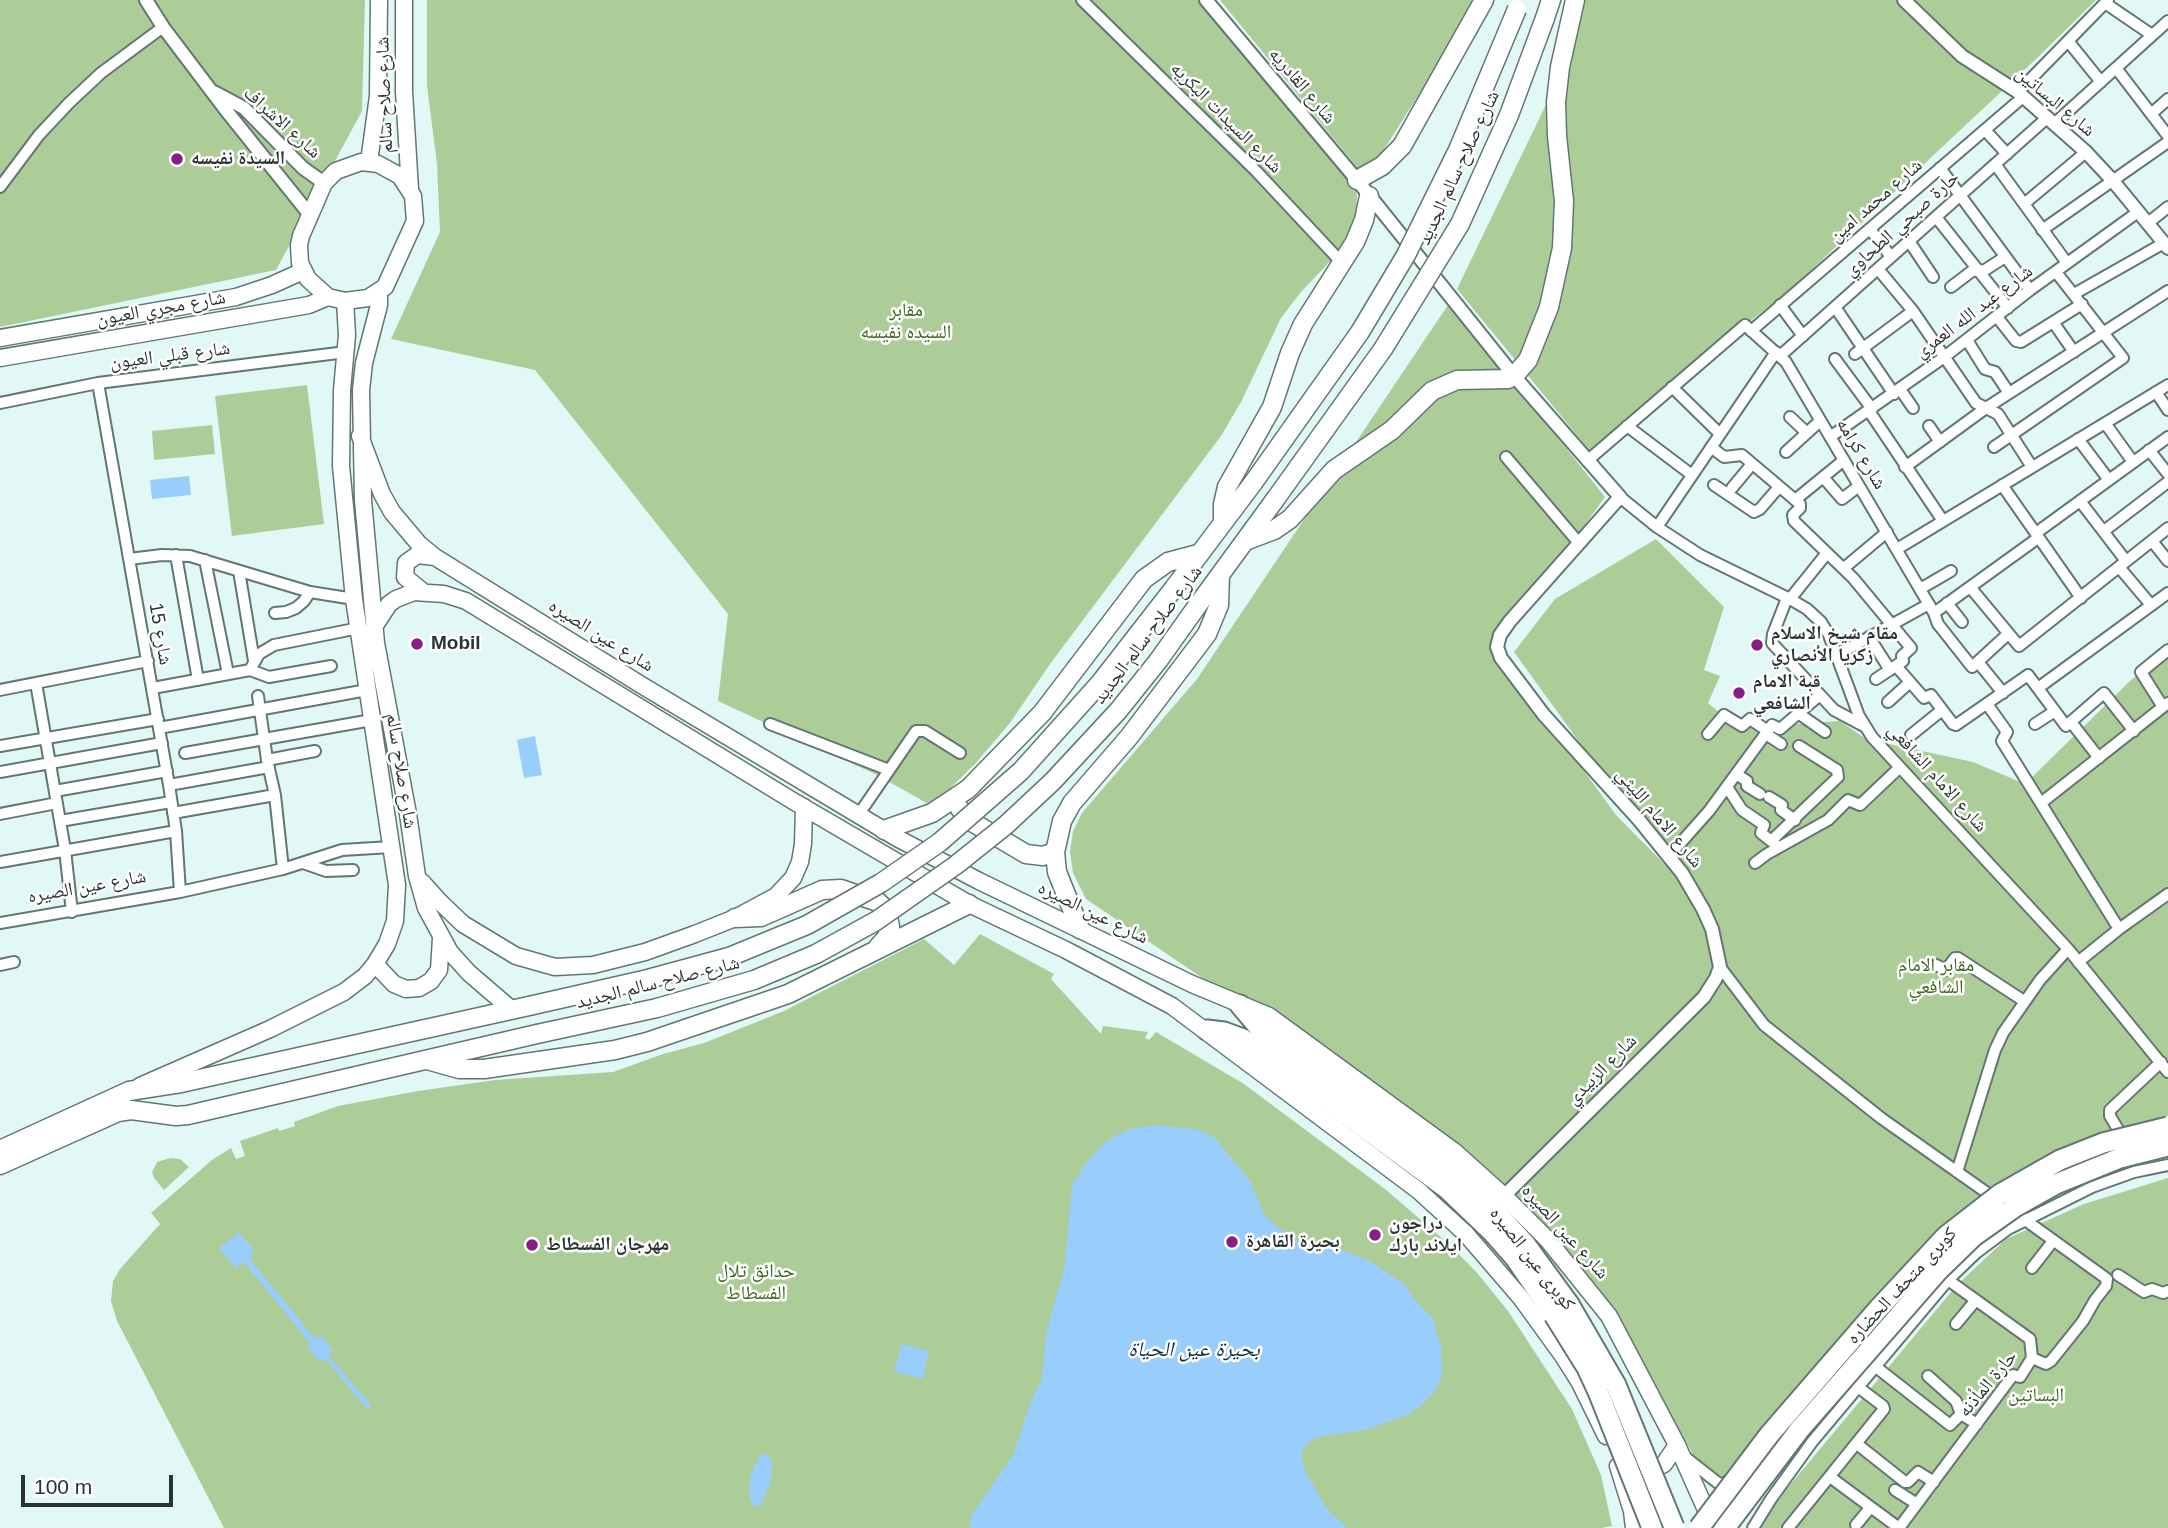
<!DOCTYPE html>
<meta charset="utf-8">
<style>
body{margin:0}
#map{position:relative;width:2168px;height:1528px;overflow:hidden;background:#e2f8f6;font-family:Helvetica,sans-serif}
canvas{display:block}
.scale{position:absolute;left:21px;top:1475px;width:152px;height:32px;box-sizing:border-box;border:4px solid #2b3332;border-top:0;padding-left:9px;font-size:21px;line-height:24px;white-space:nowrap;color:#2b3332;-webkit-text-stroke:5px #fff;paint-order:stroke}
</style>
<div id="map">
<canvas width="2168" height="1528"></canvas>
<div class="scale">100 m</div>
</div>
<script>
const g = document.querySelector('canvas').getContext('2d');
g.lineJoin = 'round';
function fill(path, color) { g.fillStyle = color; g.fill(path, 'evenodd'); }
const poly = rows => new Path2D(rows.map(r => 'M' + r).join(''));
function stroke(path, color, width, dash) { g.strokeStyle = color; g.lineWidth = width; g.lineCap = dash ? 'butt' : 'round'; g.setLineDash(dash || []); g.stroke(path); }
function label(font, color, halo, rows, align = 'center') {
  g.font = font + ' Helvetica,"Noto Naskh Arabic",sans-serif'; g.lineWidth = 5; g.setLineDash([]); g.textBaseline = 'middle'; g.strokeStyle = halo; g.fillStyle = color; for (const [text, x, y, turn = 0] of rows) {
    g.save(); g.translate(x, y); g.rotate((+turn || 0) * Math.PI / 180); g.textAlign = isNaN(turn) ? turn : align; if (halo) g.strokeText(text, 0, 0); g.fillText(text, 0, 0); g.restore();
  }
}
const green = poly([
 [0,0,365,0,362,111,276,270,0,327],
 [427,0,1202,0,1355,186,1357,196,1355,219,1341,250,1301,292,1281,318,1241,402,1221,436,1050,664,1010,723,975,764,932,806,875,774,718,701,728,614,535,370,391,339,440,232,437,164,427,86],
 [1220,0,1475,0,1457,34,1366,178],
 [1584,0,2096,0,2035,60,1793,287,1589,450,1457,289,1553,90],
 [1450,302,1605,497,1495,648,1616,815,1682,882,1705,918,1716,970,1708,986,1503,1189,1456,1150,1086,899,1073,873,1070,852,1073,831,1082,813,1197,679],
 [307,385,324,524,232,536,215,396],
 [212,425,215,454,154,460,152,431],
 [1656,539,1724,607,1704,670,1720,676,1708,703,1738,728,1840,721,1866,739,1973,762,2025,784,2130,681,2168,649,2168,1116,2062,1148,2001,1187,1775,1417,1721,1482,1700,1467,1657,1391,1514,1196,1714,992,1719,935,1514,652,1555,599],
 [980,934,1054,974,1051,979,1101,1034,1103,1026,1148,1032,1145,1038,1149,1040,1156,1032,1244,1084,1385,1189,1450,1245,1478,1274,1508,1311,1572,1409,1601,1475,1612,1526,1602,1528,224,1528,117,1321,111,1301,113,1281,120,1269,160,1224,151,1213,212,1160,231,1148,236,1159,245,1156,240,1141,278,1128,279,1131,295,1126,294,1122,338,1106,418,1091,495,1080,613,1072,663,1054,704,1043,784,1011,924,939,954,965],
 [170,1158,180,1159,189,1167,164,1190,154,1178,152,1172,157,1162],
 [2168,1178,2168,1528,1754,1528,1957,1285,2006,1239,2084,1204]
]);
const water = poly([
 [189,476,191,495,152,499,150,480],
 [535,736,542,775,524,778,517,740],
 [1154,1125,1196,1129,1215,1138,1250,1181,1264,1214,1272,1223,1297,1240,1342,1250,1369,1261,1403,1283,1418,1304,1433,1318,1441,1348,1442,1376,1436,1389,1422,1405,1405,1416,1364,1430,1318,1437,1310,1441,1304,1448,1301,1456,1304,1469,1328,1511,1348,1528,970,1528,971,1517,975,1510,1007,1464,1014,1452,1031,1401,1042,1379,1046,1335,1065,1264,1072,1185,1086,1163,1106,1141,1129,1129],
 [239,1232,255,1252,249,1258,315,1339,321,1335,333,1351,328,1355,371,1405,370,1409,366,1408,325,1358,320,1362,307,1347,310,1343,244,1262,236,1268,219,1248],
 [902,1344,929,1351,922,1379,894,1371],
 [766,1454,772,1460,771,1480,761,1505,754,1507,749,1496,750,1476,760,1456]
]);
const minor = poly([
 [1082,0,1257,172,1343,264],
 [2105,3,2152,35],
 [2068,41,2101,82],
 [2116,68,2168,136],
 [2018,92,2108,0],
 [2151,114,2168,99],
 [2054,124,2168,21],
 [1985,130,2007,154],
 [1995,164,2067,263],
 [1940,168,2030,290],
 [0,187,39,135,69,103,101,73,163,27],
 [2024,204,2086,152],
 [1936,217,2008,308],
 [2148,223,2168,207],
 [1870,229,1891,257],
 [2042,230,2168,142],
 [1909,241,1933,277],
 [1878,269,1913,311,1976,403,1998,414,2032,467],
 [1951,287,1972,271,1985,270,2005,257],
 [2074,294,2164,243],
 [1780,305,1803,336],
 [1835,307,1894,394],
 [1997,317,2016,341,2021,342,2082,304],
 [2053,322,2074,352],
 [1751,331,2023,97],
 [1967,340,1985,369,1995,372,2009,393],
 [1855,354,1913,311],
 [1780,356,2048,117],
 [1835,359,1872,409],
 [98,383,169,785,176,831,180,892],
 [1672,387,1720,434],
 [1900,389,1913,408],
 [2156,392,2168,410],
 [0,403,98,383,346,352],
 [1869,411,1943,521],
 [1790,417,1807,433],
 [2105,423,2133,462],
 [1627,426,1692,475],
 [1929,426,1940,442],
 [1830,437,1943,358,2030,290,2138,212],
 [2078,439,2109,480],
 [1711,447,1724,457,1742,455,1800,504,1800,508,1793,515,1794,521,1853,578,1911,648,1902,656,1903,661,1876,679],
 [1994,447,2123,358,2056,272],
 [2149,450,2168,474],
 [1786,452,1820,421],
 [1506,457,1578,542],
 [1587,461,1745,325,1786,362,1934,613,1938,624,1972,667,2008,634],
 [1905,467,1986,408,2168,291],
 [1823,477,1842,499,1859,486],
 [1714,485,1754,512,1760,509,1779,487],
 [2002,485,2081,598],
 [1732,488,1752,464],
 [1620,497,1657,527,1700,555,1790,599,1807,609,1821,622,1829,635,1859,716,1872,737,2068,949,2168,1072],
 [1795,500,1844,460],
 [2080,501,2126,561],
 [1657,527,1776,352],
 [2104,531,2168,482],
 [2036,533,2168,437],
 [2152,541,2168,561],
 [1897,549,2168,385],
 [176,555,198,680],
 [129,559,162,555,190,556,310,592,354,599],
 [205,560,228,674],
 [2119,567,2151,605],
 [1844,568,1887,532],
 [239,571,254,661],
 [1970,587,2019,646,2168,528],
 [1920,589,1951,571],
 [1787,598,1773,634,1772,643,1834,710,1864,726],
 [1790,599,1827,553],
 [1947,603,1962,622],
 [275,613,286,612,296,608,304,601,310,592],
 [1934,613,2038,538],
 [1869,637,1890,670],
 [1837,655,1929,604],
 [1978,662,2003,693],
 [1896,666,1924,698,1931,695,1953,724,1956,725,2028,675,2066,726,2104,693,2134,731],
 [250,670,259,654,274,645,359,628],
 [36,683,65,850,72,912],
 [153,688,250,670,269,677,331,666],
 [2038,688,2168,593],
 [0,690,148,661],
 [258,696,267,760,275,795,283,869],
 [1888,702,1910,682],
 [1987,704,2007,732,2002,741,2119,929],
 [2163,707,2141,672,2168,650],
 [1798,713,1825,732],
 [2071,722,2099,758],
 [770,724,889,770],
 [2035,724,2055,711],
 [159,728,367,690],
 [1708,734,1724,715,1742,726,1750,719,1768,731],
 [1766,734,1781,744],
 [1911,735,1942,710],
 [0,746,158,719],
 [185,753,372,720],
 [267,760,315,751],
 [0,772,162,743],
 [1736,774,1747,781,1747,786,1760,794],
 [169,785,269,767],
 [1727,787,1742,810,1764,825,1761,833,1775,844],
 [55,791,167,771],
 [1769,797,1782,805,1781,810,1795,820],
 [2041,803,2168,703],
 [173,813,275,795],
 [0,814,57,803],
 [859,814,916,731,925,731,960,753],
 [60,821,171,802],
 [1771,841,1838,777,1837,770,1799,746],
 [1669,856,1709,811,1772,725,1780,729,1820,695],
 [0,862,176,831],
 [303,863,326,871,353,870],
 [1755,863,1767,854,1828,820,1848,800,1860,805,1900,767],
 [0,923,180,892,283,869,342,850,391,847],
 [2078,962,2119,929,2168,894],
 [0,965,14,962],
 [1936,965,1946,970,1955,958,1958,958,2024,1001],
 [1720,967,1764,1025,1881,1118,1997,1200],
 [2119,1131,2110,1116,2110,1110,2161,1062],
 [1957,1172,1995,1050,2003,1033,2040,980,2068,949],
 [2010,1209,2107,1279,2106,1286,2095,1300,2083,1321,2051,1361,2046,1364,2032,1358],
 [2032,1268,2053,1241],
 [2118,1275,2144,1292,2152,1289,2163,1293,2168,1291],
 [1956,1324,1976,1300],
 [1876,1367,1950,1425,1961,1414,1977,1424],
 [1928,1376,1956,1401,1961,1414],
 [1857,1444,1905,1482,1908,1482,1918,1472,1934,1482],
 [1685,1457,1718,1483,1723,1484,1731,1479],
 [1830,1477,1899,1528],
 [1895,1490,1917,1504],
 [1856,1525,1870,1508],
 [1753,1528,1771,1499,1812,1442,1948,1280,1976,1253,2008,1229,2092,1187,2134,1172,2168,1165],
 [1788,1528,1884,1409,1883,1406,1858,1387],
 [1899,1528,2013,1375,2020,1377,2032,1358,2030,1339,1948,1280]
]);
const tertiary = poly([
 [146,0,163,27,225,109,310,215],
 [1206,0,1357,180,1514,376,1620,497,1510,621,1500,635,1497,647,1501,658,1544,715,1639,820,1682,873,1703,909,1712,929,1720,967,1716,978,1704,997,1504,1196],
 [1904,0,1962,56,2018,92,2086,152,2113,181,2168,248],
 [214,92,244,108,303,168,324,183]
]);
const primary = poly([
 [404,0,404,92,410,189],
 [361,162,378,164,400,176,413,196,415,221,385,287,368,298,345,301,328,297,308,279,300,263,299,245,301,236,324,183,336,171,361,162],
 [369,162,378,96,379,0],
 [379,292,379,305,364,363,361,390,363,500,376,643,408,814,417,876,426,908,450,952,469,973,512,1010],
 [0,338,236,297,272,285,303,271],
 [0,358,309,305,328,297],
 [360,436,382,494,392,512,419,544,435,557,643,686,897,838,979,881,1192,984,1269,1016,1455,1152,1504,1196,1547,1239,1609,1316,1677,1445,1706,1510,1710,1526],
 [422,591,405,577,406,563,417,555,435,557],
 [374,627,389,604,396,599,414,592,444,594,466,601,793,801,969,904,1066,950,1172,1006,1419,1191,1466,1234,1521,1298,1563,1356,1580,1383,1606,1436],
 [422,882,439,901,463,924,516,956,555,967,593,965,645,952,695,934,735,918,776,896,793,878,800,862,803,844,804,807],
 [375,964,394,984,406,989,419,988,431,981,439,970,441,938],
 [140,1086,270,1029,344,992,365,976,375,964,387,944,395,921,397,885,354,599,341,466,342,390,347,335,345,301],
 [1618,1466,1632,1511,1634,1528],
 [1642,1476,1664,1464,1677,1445]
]);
const trunk = poly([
 [1545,18,1551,0],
 [1357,180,1382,166,1402,146,1484,0],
 [1223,521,1223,504,1227,487,1272,407,1290,353,1303,324,1355,242,1364,220,1369,196],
 [1245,541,1274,530,1290,519,1334,470,1392,430,1432,391,1457,380,1508,379,1514,376,1528,360,1549,307,1562,248,1564,201,1557,136,1556,102,1560,67,1575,0],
 [1174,588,1253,483],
 [1195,609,1274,501],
 [960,809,972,822,1026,854,1043,856,1055,852],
 [884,830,932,813,968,789,1042,713,1144,579,1168,562,1198,554],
 [735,918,761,917,822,890,841,889,878,902,887,911,890,927,887,937,878,947],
 [1080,929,1057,872,1055,852,1062,821,1072,803,1129,737,1207,634,1219,605,1220,575],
 [427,1060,459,1069,484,1069,615,1050,647,1042,788,994,969,904],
 [0,1150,129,1091,181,1083,529,1006],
 [0,1165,118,1112,131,1110,176,1116,188,1115,537,1034]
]);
const motorway = poly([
 [1240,1005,1262,1031,1430,1153,1483,1198,1526,1245,1569,1304],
 [1207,1030,1224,1032,1243,1039,1446,1188,1493,1233,1515,1258,1554,1315]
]);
const trunkBridge = poly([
 [1253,483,1360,332,1406,255,1458,150,1517,9],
 [1274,501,1383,349,1460,224,1509,115,1545,18],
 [529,1006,648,979,729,957,807,925,881,883,940,842,1021,771,1100,683,1174,588],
 [537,1034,657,1008,754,980,816,954,876,921,956,865,1006,825,1053,781,1118,711,1158,661,1195,609]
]);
const motorwayBridge = poly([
 [1569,1304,1616,1385,1674,1527],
 [1554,1315,1587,1368,1599,1394,1652,1528],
 [1699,1528,1769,1435,1879,1308,1946,1236,2000,1194,2060,1160,2103,1143,2168,1127],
 [1725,1528,1800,1429,1938,1271,1974,1236,2015,1207,2056,1184,2120,1158,2168,1146]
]);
const markers = [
 [177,159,7,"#871e85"],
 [417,644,7,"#871e85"],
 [1757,645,7,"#871e85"],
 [1739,693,7,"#871e85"],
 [1375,1235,7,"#871e85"],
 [1232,1242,7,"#871e85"],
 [532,1245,7,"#871e85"]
];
const streetNames = [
 ["شارع القادريه",1302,86,50],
 ["شارع صلاح سالم",385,95,-92],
 ["شارع البساتين",2055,102,40],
 ["شارع السيدات البكريه",1226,118,45],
 ["شارع الاشراف",282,123,42],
 ["شارع صلاح سالم الجديد",1459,168,-65],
 ["شارع محمد امين",1876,201,-41],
 ["حارة صبحي الطحاوي",1902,224,-42],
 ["شارع مجري العيون",161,309,-10],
 ["شارع عبد الله العمري",1974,312,-37],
 ["شارع قبلي العيون",170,356,-7],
 ["شارع كرامه",1861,454,59],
 ["شارع 15",160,634,80],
 ["شارع صلاح سالم الجديد",1148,635,-53],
 ["شارع عين الصيره",601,636,32],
 ["شارع صلاح سالم",401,771,81],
 ["شارع الامام الشافعي",1937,778,48],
 ["شارع الامام الليثي",1659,818,50],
 ["شارع عين الصيره",87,887,-10],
 ["شارع عين الصيره",1093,913,26],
 ["شارع صلاح سالم الجديد",658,983,-14],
 ["شارع الزبيدي",1602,1070,-45],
 ["شارع عين الصيره",1565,1232,48],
 ["كوبرى عين الصيره",1532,1259,52],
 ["كوبرى متحف الحضاره",1902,1286,-47],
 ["حارة المأذنه",1988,1384,-50]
];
const poiNames = [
 ["السيدة نفيسه",191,159],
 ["مقام شيخ الاسلام",1771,634],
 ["زكريا الأنصاري",1771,656],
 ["Mobil",431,644],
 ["قبة الامام",1753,682],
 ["الشافعي",1753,704],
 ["دراجون",1389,1224],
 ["ايلاند بارك",1389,1246],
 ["بحيرة القاهرة",1246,1242],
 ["مهرجان الفسطاط",546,1245]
];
const parkNames = [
 ["مقابر",906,311],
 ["السيده نفيسه",906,333],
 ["مقابر الامام",1936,966],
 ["الشافعي",1936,988],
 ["حدائق تلال",756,1272],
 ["الفسطاط",756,1294],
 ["البساتين",2036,1396]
];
const waterNames = [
 ["بحيرة عين الحياة",1194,1350]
];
fill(green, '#adcd98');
fill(water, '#99cefc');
stroke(minor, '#627674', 14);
stroke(tertiary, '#627674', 16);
stroke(primary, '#627674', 19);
stroke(trunk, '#627674', 21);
stroke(motorway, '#627674', 23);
stroke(minor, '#fff', 10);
stroke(tertiary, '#fff', 12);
stroke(primary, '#fff', 16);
stroke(trunk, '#fff', 18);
stroke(motorway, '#fff', 19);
stroke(trunkBridge, '#627674', 21, []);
stroke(motorwayBridge, '#627674', 23, []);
stroke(trunkBridge, '#fff', 18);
stroke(motorwayBridge, '#fff', 19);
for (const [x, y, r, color] of markers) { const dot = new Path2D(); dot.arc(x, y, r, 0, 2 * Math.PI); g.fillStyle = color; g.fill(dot); stroke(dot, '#fff', 2.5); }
label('19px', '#2b3332', '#fff', streetNames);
label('bold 19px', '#2b3332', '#fff', poiNames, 'left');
label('19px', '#3b6119', '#fff', parkNames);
label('italic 21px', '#0e2b42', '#fff', waterNames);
</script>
